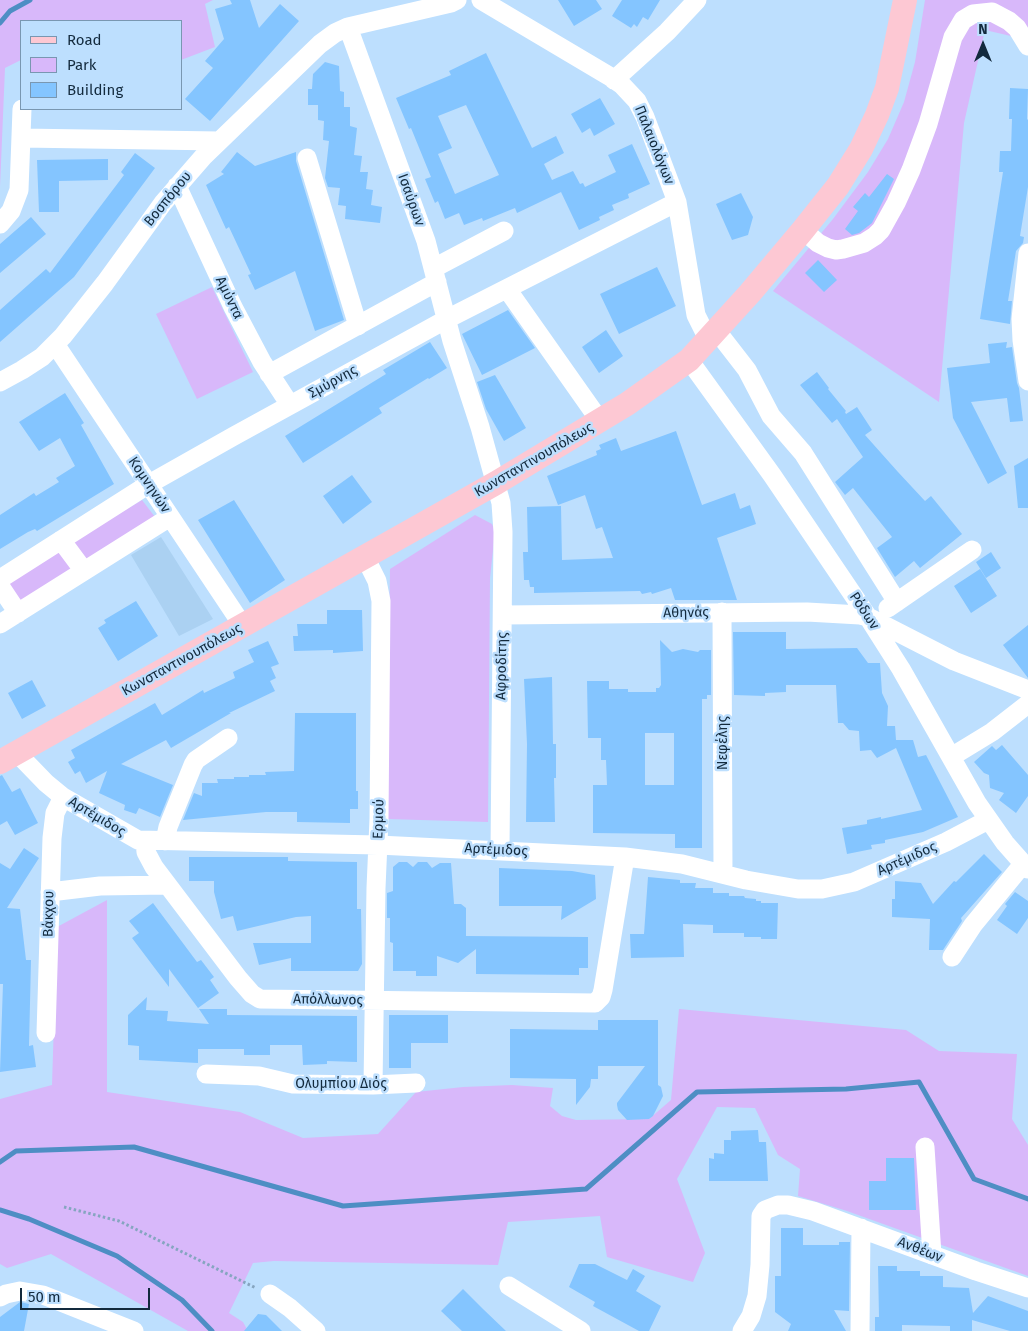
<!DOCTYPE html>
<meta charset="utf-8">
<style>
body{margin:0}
#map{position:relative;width:1028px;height:1331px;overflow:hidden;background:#bddffe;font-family:"Fira Sans",sans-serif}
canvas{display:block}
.legend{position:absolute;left:20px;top:20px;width:162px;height:90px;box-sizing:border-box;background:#bddffe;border:1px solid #7997b1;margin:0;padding:6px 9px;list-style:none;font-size:15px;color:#132a3d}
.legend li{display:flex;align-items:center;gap:10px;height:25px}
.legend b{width:25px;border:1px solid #7997b1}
.north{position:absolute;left:958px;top:20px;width:50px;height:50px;-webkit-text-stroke:4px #bddffe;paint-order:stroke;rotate:0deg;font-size:14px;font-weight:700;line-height:20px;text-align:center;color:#132a3d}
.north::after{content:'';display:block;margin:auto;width:18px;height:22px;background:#132a3d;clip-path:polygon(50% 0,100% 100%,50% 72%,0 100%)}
.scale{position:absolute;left:20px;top:1288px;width:130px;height:22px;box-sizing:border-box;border:2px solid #132a3d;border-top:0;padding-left:6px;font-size:15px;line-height:18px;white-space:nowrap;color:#132a3d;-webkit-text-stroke:4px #bddffe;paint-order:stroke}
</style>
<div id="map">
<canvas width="1028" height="1331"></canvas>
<ul class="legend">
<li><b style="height:6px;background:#fdc8d3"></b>Road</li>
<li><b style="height:14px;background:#d8b8fa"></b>Park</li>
<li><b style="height:14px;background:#84c5ff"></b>Building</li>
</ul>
<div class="north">N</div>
<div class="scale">50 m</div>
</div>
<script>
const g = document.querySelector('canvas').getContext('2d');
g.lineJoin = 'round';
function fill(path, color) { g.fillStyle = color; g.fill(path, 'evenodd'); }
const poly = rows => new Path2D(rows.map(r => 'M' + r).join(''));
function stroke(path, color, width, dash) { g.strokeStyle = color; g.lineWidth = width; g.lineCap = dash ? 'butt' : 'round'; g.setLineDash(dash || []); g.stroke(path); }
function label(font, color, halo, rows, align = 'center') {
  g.font = font + ' "Fira Sans",sans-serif'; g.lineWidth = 5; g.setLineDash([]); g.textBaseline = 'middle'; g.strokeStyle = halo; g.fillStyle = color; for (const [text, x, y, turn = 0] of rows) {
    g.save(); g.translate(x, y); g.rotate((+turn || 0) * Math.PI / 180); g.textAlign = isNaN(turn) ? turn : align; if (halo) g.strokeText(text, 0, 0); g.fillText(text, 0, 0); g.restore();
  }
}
const built = poly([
 [161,537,213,619,179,636,131,555]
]);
const green = poly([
 [0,0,213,0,205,4,215,47,181,60,181,21,21,21,21,60,5,68,0,187],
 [925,0,1028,0,1028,40,985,30,964,123,939,402,773,291,833,219,868,172,888,139,904,102,915,62],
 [212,287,253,372,197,399,156,314],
 [142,500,155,517,86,560,73,541],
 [475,515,492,524,495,531,490,578,488,822,387,819,390,569],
 [60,550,73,568,20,602,7,583],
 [107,900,107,1092,240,1112,303,1138,378,1134,416,1092,463,1087,512,1085,553,1088,550,1106,562,1116,576,1120,649,1119,671,1100,679,1009,906,1030,939,1051,1017,1054,1012,1119,1028,1145,1028,1276,847,1211,798,1196,800,1169,778,1155,755,1108,717,1107,677,1179,705,1253,693,1282,607,1257,600,1216,508,1222,498,1265,274,1261,253,1263,229,1313,243,1322,248,1331,188,1331,51,1254,7,1268,0,1264,0,1099,52,1085,57,927]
]);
const stream = poly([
 [0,23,10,11,30,0],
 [0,1162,16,1151,134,1147,343,1206,586,1189,697,1092,846,1089,919,1082,974,1179,1028,1199],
 [0,1210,29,1219,117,1256,182,1300,212,1331]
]);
const building = poly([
 [230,0,250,0,259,28,280,4,299,21,210,121,185,99,213,68,205,61,224,39,215,9,232,4],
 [558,0,596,0,602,9,574,26],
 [622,0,660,0,648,20,643,17,637,27,634,24,631,28,612,16],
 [486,53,532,148,556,136,564,153,544,164,552,180,573,171,580,184,583,183,585,187,616,172,608,155,632,144,650,184,628,194,629,198,612,205,614,210,599,217,600,220,579,230,561,192,517,213,515,208,483,221,482,218,464,225,459,213,445,219,438,201,435,203,425,179,431,177,411,128,409,129,396,98,451,75,449,71],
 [466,105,499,175,455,194,438,154,452,148,438,116],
 [325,62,339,66,340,91,344,92,344,107,350,107,350,126,357,128,354,155,362,156,360,172,368,172,366,189,373,190,371,205,382,207,380,223,345,219,346,206,338,205,340,188,328,187,325,178,329,141,323,140,324,121,318,120,318,105,308,105,308,89,312,89,313,74],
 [1010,88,1028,89,1027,119,1028,120,1028,187,1020,236,1024,237,1023,243,1016,251,1008,301,1012,301,1010,324,980,319,1003,172,999,172,1000,151,1011,151,1012,119,1009,119],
 [600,98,615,124,594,136,590,128,582,133,571,114],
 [237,152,255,166,296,152,296,161,344,320,315,331,295,271,255,290,248,275,251,274,229,227,226,229,206,185,224,174,221,172],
 [135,153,155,168,74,277,0,342,0,310,46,269,50,273,124,175,121,172],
 [108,159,108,180,59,181,59,212,39,212,37,160],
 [887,174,894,179,872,223,859,233,852,235,845,229,858,211,853,207,865,193,869,197],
 [741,193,753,217,748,235,732,240,716,204],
 [31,217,46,234,0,273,0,244],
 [818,260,837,280,824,292,805,273],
 [657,267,676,306,619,334,600,294],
 [508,310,535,348,482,375,462,334],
 [606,330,623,356,599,373,582,347],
 [430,342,447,368,429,379,428,378,379,408,382,413,303,463,285,436,386,374,383,370],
 [1007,342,1006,348,1012,347,1017,383,1019,388,1023,421,1010,422,1007,398,971,402,1007,473,988,484,953,418,947,368,990,363,988,344],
 [817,372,829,388,828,389,846,411,845,412,846,414,857,407,872,430,865,435,898,472,925,501,931,496,962,534,920,568,914,561,895,577,877,548,892,537,853,488,845,495,835,482,863,457,837,419,832,423,800,385],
 [495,375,526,428,504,441,486,409,477,382],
 [65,393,84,423,81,425,114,484,37,531,35,529,28,532,0,549,0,515,34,493,36,496,59,482,56,478,75,466,60,438,39,451,19,422],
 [676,431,702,505,735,493,740,509,750,505,756,524,717,538,737,600,675,600,671,588,652,594,651,592,642,594,640,591,534,593,534,587,530,587,529,580,524,580,523,552,528,552,527,507,561,506,562,560,613,558,602,527,596,529,585,495,558,505,547,476,597,455,596,451,601,449,599,445,616,438,621,451],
 [1028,458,1028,508,1018,508,1014,466],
 [352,475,372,502,343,524,323,496],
 [234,500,285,580,250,603,198,520],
 [991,552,1001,568,986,578,976,562],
 [980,569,997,596,971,613,954,586],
 [136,601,158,636,118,661,98,628,106,623,104,620],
 [327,610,362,610,363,651,333,653,333,650,294,651,293,636,298,636,297,624,327,624],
 [1028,625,1028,678,1003,645],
 [733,632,786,632,786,649,857,648,868,663,880,663,882,693,888,706,887,726,895,726,896,740,913,740,918,757,926,755,958,817,923,832,885,840,885,843,871,845,872,849,847,854,842,828,867,824,867,820,881,817,881,819,922,810,896,748,877,758,871,750,860,751,859,731,849,730,843,723,838,723,836,685,786,685,786,692,765,693,765,696,734,695],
 [660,640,672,652,683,649,698,652,700,650,711,650,711,695,707,695,707,699,702,699,702,848,675,848,675,834,593,833,593,785,607,785,606,760,601,760,601,738,588,738,587,681,609,681,609,689,628,689,628,692,656,692,656,688,659,688,661,685],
 [645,733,674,733,674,785,645,785],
 [268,641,279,664,271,667,276,678,270,681,275,691,229,713,231,713,171,748,166,740,121,764,173,785,160,817,139,808,136,814,124,810,125,805,99,793,107,771,86,783,80,771,75,774,68,762,75,758,71,750,155,703,162,715,203,690,204,693,235,678,233,672,254,662,248,650],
 [552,677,553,744,556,744,556,778,554,778,555,822,526,822,527,744,524,679],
 [32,680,46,706,22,719,8,693],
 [295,713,356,713,356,791,358,791,358,809,350,809,350,823,297,822,297,812,266,812,183,820,194,793,202,796,202,783,218,783,217,779,234,779,234,777,249,777,249,775,266,775,265,772,294,771],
 [1002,745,1028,775,1028,796,1016,813,999,800,1004,793,990,788,989,775,984,773,974,762,992,746,996,750],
 [2,775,12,792,20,788,38,823,15,835,7,821,0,825,0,776],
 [24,848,39,858,7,908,20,909,26,960,31,960,29,1046,33,1045,36,1067,0,1072,3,984,0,984,0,863,10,869],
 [984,854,1002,872,961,918,962,921,943,950,929,950,930,919,892,917,892,899,895,899,895,881,921,883,933,904,954,881,956,882],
 [189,857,288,857,288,861,357,862,357,909,361,909,362,964,358,971,291,971,291,958,259,965,253,943,311,943,311,916,296,917,237,931,233,916,221,919,214,892,214,881,189,881],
 [399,862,407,862,413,867,418,862,427,862,432,868,440,863,451,863,454,904,461,904,466,908,466,936,588,937,588,968,579,968,579,975,476,974,476,949,458,963,437,956,437,976,416,976,416,971,393,971,393,943,390,942,390,918,387,918,387,893,393,891,393,867],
 [499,868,572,871,595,875,596,899,561,920,562,906,499,906],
 [648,877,680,880,680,883,696,883,695,888,713,888,713,893,729,893,729,896,744,896,745,898,756,899,756,901,761,901,761,903,778,903,777,939,761,939,761,937,744,937,744,933,713,933,713,925,683,924,684,957,631,958,630,934,644,934],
 [1015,892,1028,901,1028,918,1017,934,997,920,1007,906,1005,904],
 [153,903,197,962,201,960,214,977,210,980,219,993,198,1008,169,969,169,987,132,938,139,933,129,921],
 [147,997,146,1010,168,1011,167,1021,209,1024,199,1009,227,1009,227,1015,357,1016,357,1062,327,1061,327,1064,303,1065,302,1045,270,1045,270,1055,244,1055,244,1049,198,1049,198,1063,139,1060,139,1046,128,1045,128,1015],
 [389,1015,448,1015,448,1043,411,1043,411,1068,389,1068],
 [598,1020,658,1020,658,1085,661,1087,663,1096,653,1116,649,1119,627,1120,618,1110,617,1105,617,1103,645,1066,598,1066,598,1079,591,1079,590,1087,576,1105,576,1079,510,1078,510,1029,598,1030],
 [758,1130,759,1142,766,1142,768,1181,709,1181,709,1158,714,1159,714,1153,724,1154,724,1140,731,1140,731,1131],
 [886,1158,914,1158,916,1210,869,1210,869,1181,886,1181],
 [781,1228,803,1228,803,1245,839,1245,839,1242,850,1242,849,1311,834,1310,846,1331,788,1331,791,1324,775,1312,775,1276,781,1276],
 [579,1264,595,1264,627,1280,633,1269,645,1276,636,1291,661,1306,649,1331,639,1331,593,1306,595,1302,569,1287],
 [878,1266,897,1266,897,1271,920,1271,920,1276,943,1276,943,1287,969,1288,973,1313,988,1296,1028,1311,1028,1331,1010,1331,972,1320,972,1331,950,1331,950,1326,902,1325,902,1331,875,1331,875,1317,879,1317],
 [463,1289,483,1309,506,1331,462,1331,441,1311],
 [20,1302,29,1304,24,1331,0,1331,0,1317],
 [258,1314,266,1315,282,1331,244,1331]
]);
const path = poly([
 [64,1207,119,1221,256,1288]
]);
const minor = poly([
 [457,0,451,3,348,27,426,241,452,341,480,427,501,503,503,532,500,850],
 [481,0,609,76,622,85,637,101,645,117,677,202,696,315,708,339],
 [614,80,667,32,697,0],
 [21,138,219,141],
 [307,158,358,326],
 [177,186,233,307,262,362,290,405],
 [0,224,11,211,19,190,22,109],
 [803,230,818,243,828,248,836,250,843,249,864,243,875,236,881,230,896,203,911,170,928,124,953,37,963,20,973,14,992,12,1009,21,1017,28,1028,46],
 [1028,253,1021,319,1022,340,1028,381],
 [434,268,504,231],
 [507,289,600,421],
 [716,330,747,370,771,416,803,453,897,602],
 [55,344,243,626],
 [689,360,772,475,868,617,901,669,977,803,1005,843,1028,869],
 [269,374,437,282],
 [0,382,22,370,42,357,63,336,105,283,163,203,203,157,320,44,335,33,348,27],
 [61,540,84,571],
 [365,557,377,581,381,601,379,819,376,888,373,1085],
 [0,579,149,484,234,436,447,319,677,202],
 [0,586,18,613],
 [888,608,972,550],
 [722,612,723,874],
 [503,615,807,612,860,615,868,617,954,661,1028,690],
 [0,624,170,517],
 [16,752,46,783,63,797,138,840,378,845,625,857,682,864,746,880,798,889,822,889,854,882,946,842,988,820],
 [951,757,992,732,1028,704],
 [145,841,146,852,154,867,238,978,252,994,260,999,595,1003,601,997,603,990,625,857],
 [165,841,168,827,193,765,196,760,228,738],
 [50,892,100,886,167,885],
 [952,957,973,925,1023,864],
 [46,1033,52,838,55,813,63,797],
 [206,1074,259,1076,293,1084,373,1085,416,1083],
 [925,1147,932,1255],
 [509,1286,581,1331],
 [270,1294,290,1308,316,1331],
 [0,1297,6,1294,20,1291,43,1295,134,1331],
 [742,1331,751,1316,757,1296,760,1265,761,1216,765,1210,778,1205,788,1205,813,1211,976,1271,1028,1288],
 [860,1331,861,1228]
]);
const major = poly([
 [0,762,496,483,627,404,689,360,750,293,803,230,838,186,861,149,877,115,887,88,905,0]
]);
const streetNames = [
 ["Παλαιολόγων",654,145,68],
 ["Βοσπόρου",168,199,-51],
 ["Ισαύρων",411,200,70],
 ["Αμύντα",229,298,64],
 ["Σμύρνης",333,382,-29],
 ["Κωνσταντινουπόλεως",534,460,-30],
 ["Κομνηνών",149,485,56],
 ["Ρόδων",864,611,56],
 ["Αθηνάς",686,613,-1],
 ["Κωνσταντινουπόλεως",182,660,-29],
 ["Αφροδίτης",502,666,-89],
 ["Νεφέλης",723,743,-90],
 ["Αρτέμιδος",97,817,31],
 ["Ερμού",379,819,-88],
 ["Αρτέμιδος",496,850,3],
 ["Αρτέμιδος",907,859,-24],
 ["Βάκχου",49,914,-89],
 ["Απόλλωνος",328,1000,1],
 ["Ολυμπίου Διός",341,1084],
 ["Ανθέων",920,1250,21]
];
fill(built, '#abd1f2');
fill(green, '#d8b8fa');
stroke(stream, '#4e8ec4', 5);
fill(building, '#84c5ff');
stroke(path, '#86a5c0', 3, [2.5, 2.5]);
stroke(minor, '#fff', 19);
stroke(major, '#fdc8d3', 24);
label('14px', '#132a3d', '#bddffe', streetNames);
</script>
